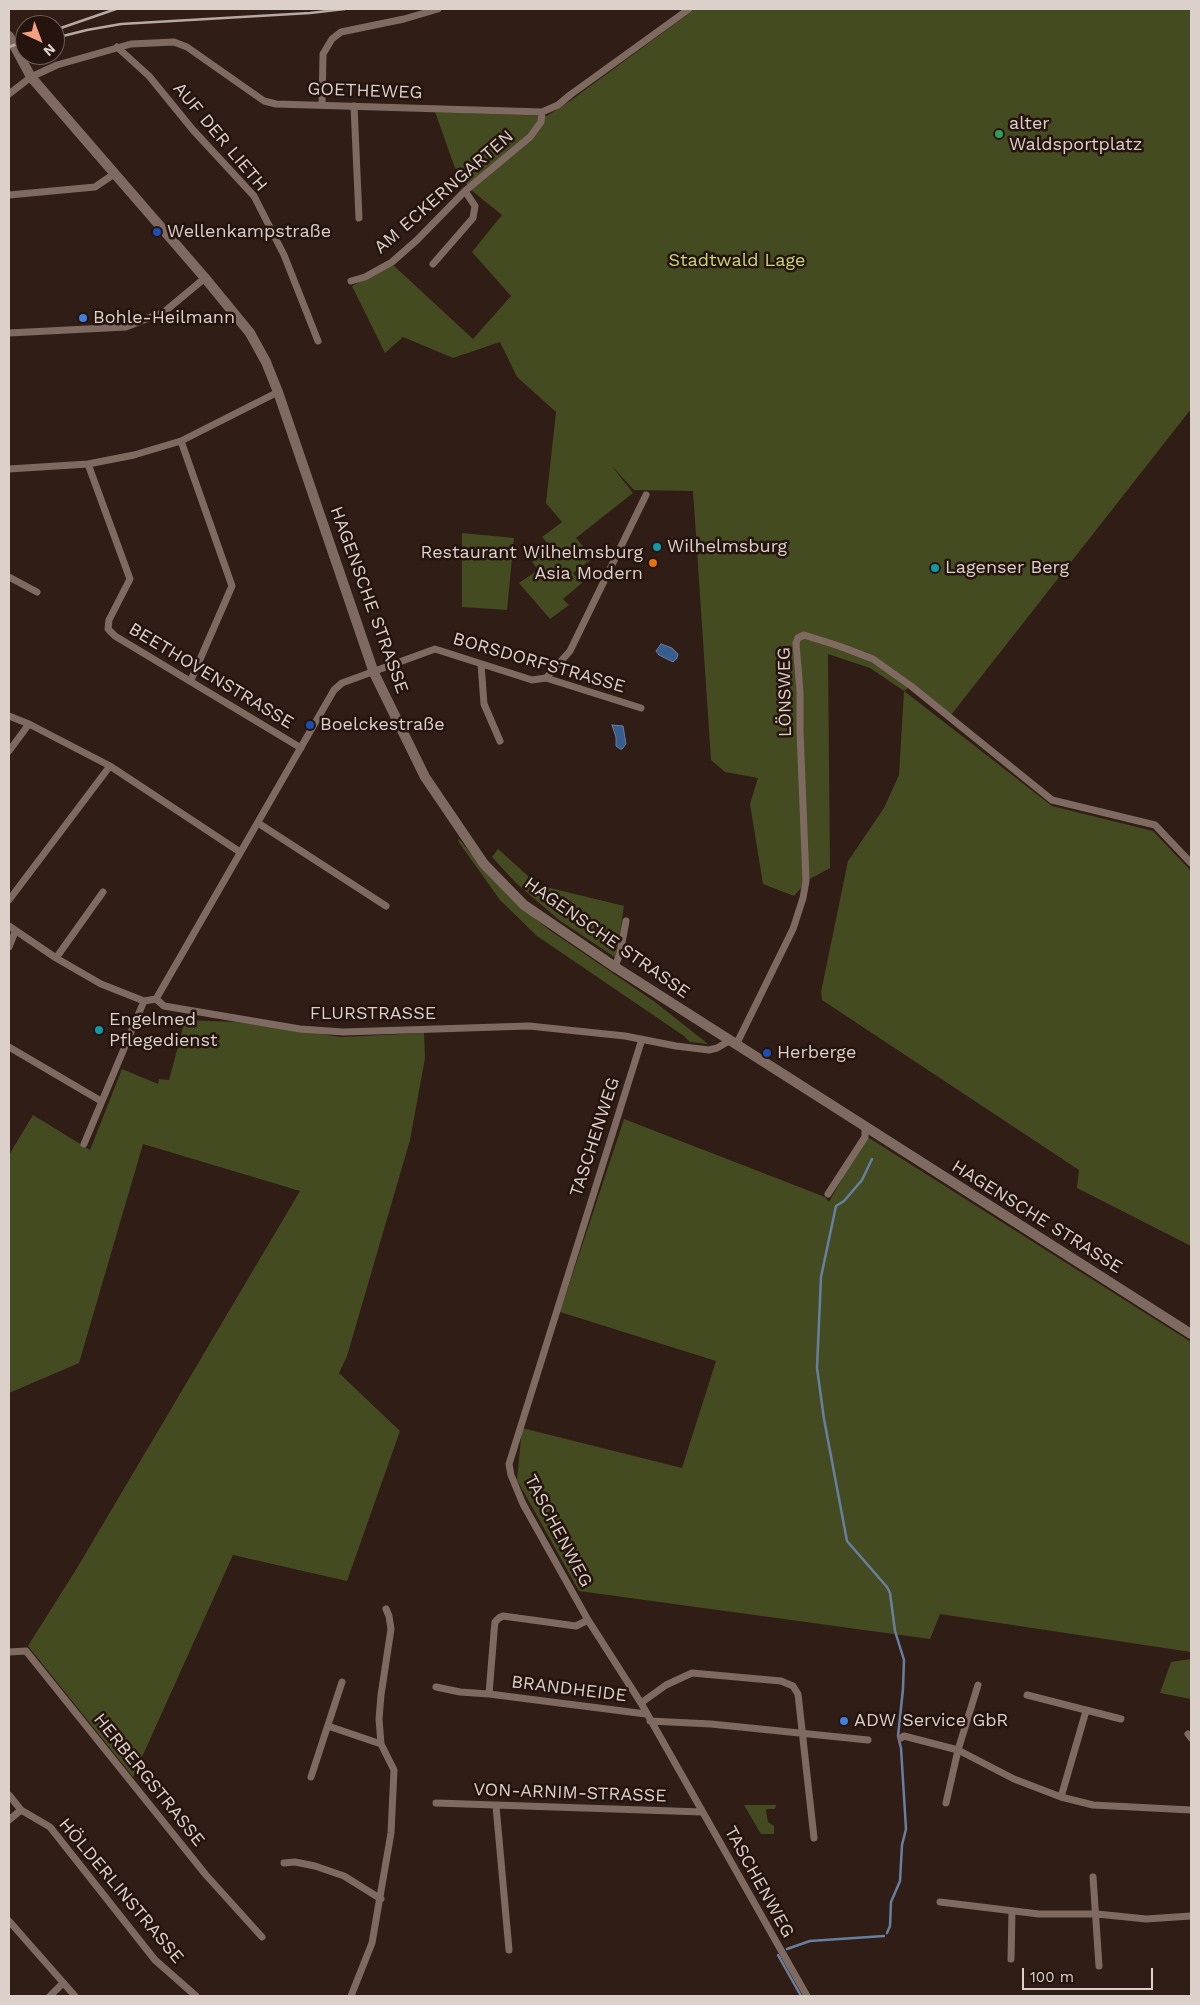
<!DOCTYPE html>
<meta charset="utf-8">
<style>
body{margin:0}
#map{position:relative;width:1200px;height:2005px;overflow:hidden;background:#2f1d16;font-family:"Work Sans",sans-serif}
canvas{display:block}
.frame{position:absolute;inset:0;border:10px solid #dcd0cb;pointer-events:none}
.north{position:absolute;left:15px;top:15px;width:50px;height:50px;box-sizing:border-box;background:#25140d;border:1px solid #6e5f59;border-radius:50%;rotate:137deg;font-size:14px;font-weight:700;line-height:20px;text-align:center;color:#dcd0cb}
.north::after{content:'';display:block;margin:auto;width:18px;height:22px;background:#f39f83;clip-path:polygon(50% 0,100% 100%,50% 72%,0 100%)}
.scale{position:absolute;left:1022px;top:1968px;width:131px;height:22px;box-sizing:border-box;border:2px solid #dcd0cb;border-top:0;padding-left:6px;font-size:15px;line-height:18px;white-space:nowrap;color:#dcd0cb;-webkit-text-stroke:4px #25140d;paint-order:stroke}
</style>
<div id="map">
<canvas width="1200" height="2005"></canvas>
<div class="frame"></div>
<div class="north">N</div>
<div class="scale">100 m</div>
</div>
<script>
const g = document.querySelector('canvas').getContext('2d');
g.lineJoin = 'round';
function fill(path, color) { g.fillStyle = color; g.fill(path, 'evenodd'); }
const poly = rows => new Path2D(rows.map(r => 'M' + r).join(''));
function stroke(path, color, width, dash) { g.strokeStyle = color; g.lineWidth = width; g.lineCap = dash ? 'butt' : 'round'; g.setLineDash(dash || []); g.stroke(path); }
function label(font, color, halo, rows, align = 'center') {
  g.font = font + ' "Work Sans",sans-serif'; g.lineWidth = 5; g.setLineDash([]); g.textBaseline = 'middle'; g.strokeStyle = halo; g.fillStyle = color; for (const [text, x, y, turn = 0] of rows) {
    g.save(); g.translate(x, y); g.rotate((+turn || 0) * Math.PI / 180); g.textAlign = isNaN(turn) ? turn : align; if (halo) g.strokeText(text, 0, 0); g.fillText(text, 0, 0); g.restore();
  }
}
const green = poly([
 [695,9,1191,9,1191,409,951,715,912,685,904,691,1052,806,1153,831,1191,871,1191,1246,1077,1188,1079,1170,822,1000,821,992,848,861,884,808,899,775,904,691,870,668,828,654,830,868,808,880,794,896,763,884,750,804,758,778,725,772,711,760,693,491,634,490,611,465,633,493,576,538,593,558,573,573,582,583,563,599,569,605,550,619,519,583,538,570,532,562,552,548,542,537,562,522,546,503,556,412,517,377,500,342,453,358,403,337,385,353,352,286,392,264,473,339,511,296,472,252,502,215,471,190,455,168,435,112,547,116,570,101],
 [462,533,514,538,507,610,462,607],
 [459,839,490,877,514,901,548,929,655,1002,708,1044,690,1042,684,1036,537,936,500,900,458,841],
 [498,849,538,885,624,906,616,958,559,920,516,883,492,857],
 [183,1020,236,1022,341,1037,424,1033,425,1058,410,1140,347,1356,339,1373,400,1431,347,1581,233,1555,133,1777,28,1646,77,1568,300,1191,143,1144,79,1363,9,1393,9,1155,33,1115,90,1150,122,1069,158,1084,159,1079,169,1080,184,1024],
 [624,1119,825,1197,829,1202,866,1136,1191,1342,1191,1652,940,1614,930,1639,579,1591,517,1480,522,1428,682,1468,716,1361,560,1312],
 [1191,1659,1191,1699,1160,1693,1171,1662],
 [744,1805,776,1805,775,1809,767,1809,766,1811,768,1822,774,1826,774,1834,761,1834]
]);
const water = poly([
 [661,644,672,648,678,654,677,658,673,662,659,655,656,651,661,644],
 [612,725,623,726,626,744,622,749,620,749,616,746,616,737,612,725]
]);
const stream = poly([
 [872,1159,862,1180,844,1201,836,1206,821,1277,817,1368,824,1419,847,1541,887,1587,890,1593,895,1631,904,1660,903,1689,898,1736,901,1748,906,1829,902,1845,900,1881,891,1902,890,1926,887,1933],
 [787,1949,810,1941,884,1936],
 [778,1955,801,1996]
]);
const street = poly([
 [117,47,149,76,193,130,254,196,284,255,318,341],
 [9,94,31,77,57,65,131,44,174,42,187,47,264,101,276,104,542,112,558,105,570,95,689,9],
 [322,105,323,54,332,39,341,32,404,19,438,9],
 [354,106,359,218],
 [9,195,95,187,114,174],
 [433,264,473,218,475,206,465,191],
 [351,281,365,277,392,262,417,240,465,191,530,137,541,122,542,112],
 [9,333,126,327,164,312,205,278],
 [181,441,232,586,191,680],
 [88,464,130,579,109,620,108,629,115,636,301,748],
 [9,469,88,464,134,455,181,441,278,392],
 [9,577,37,592],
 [481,664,484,704,500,741],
 [546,678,570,651,646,495],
 [9,716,29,724,110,766,240,852],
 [9,751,29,724],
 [258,823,386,906],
 [9,900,110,766],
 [9,926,56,958,101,984,144,1001,156,999],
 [9,947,15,932],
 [56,958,103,892],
 [615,967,620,953,626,921],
 [156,999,334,690,342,683,435,649,532,680,546,678,641,708],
 [156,999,164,1006,300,1029,343,1032,529,1026,625,1036,676,1046,709,1050,717,1048,729,1041],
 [642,1039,509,1464,511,1475,523,1504,588,1620,641,1703,807,1996],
 [736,1045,793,929,803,898,806,881,800,731,800,692,796,643,798,638,804,635,839,646,873,659,911,686,1052,800,1155,825,1191,863],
 [9,1047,101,1101],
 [84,1144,144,1001],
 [828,1194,865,1137,865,1128],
 [9,1652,26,1651,206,1875,262,1937],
 [436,1687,460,1692,489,1694,646,1714],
 [489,1694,494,1632,495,1622,499,1618,503,1616,576,1626,588,1620],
 [1027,1695,1121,1719],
 [641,1703,666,1685,692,1673,781,1681,793,1686,798,1694,814,1838],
 [650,1721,711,1724,868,1740],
 [328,1726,381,1744],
 [1188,1734,1191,1738],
 [901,1738,904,1736,958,1750,1014,1779,1061,1797,1093,1805,1191,1810],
 [311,1777,342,1682],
 [9,1795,21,1810,50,1827,155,1960,196,1996],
 [1061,1797,1086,1711],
 [436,1803,702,1812],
 [946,1803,958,1750,978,1685],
 [496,1806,509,1950],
 [9,1820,21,1810],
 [284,1863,295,1862,315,1866,344,1876,381,1899],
 [1093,1877,1099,1966],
 [940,1902,1039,1914,1097,1914,1146,1919,1191,1916],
 [9,1921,75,1996],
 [1011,1959,1012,1912],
 [50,1996,63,1983],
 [351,1996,372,1943,391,1833,394,1770,381,1744,379,1719,381,1695,391,1629,389,1616,386,1609]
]);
const secondary = poly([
 [9,36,31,77,205,278,250,333,266,362,278,392,374,673,425,777,484,864,524,905,615,967,1191,1334]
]);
const rail = poly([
 [55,30,116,9],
 [55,38,87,30,121,24,310,13,345,9],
 [9,47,25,41]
]);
const markers = [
 [999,134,5,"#2e9e5b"],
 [157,232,5,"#1a4fb4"],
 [83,318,5,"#3f7fe0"],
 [657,547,5,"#0f9aa8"],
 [653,563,5,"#e8710a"],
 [935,568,5,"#0f9aa8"],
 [310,725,5,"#1a4fb4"],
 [99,1030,5,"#0f9aa8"],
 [767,1053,5,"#1a4fb4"],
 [844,1721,5,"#3f7fe0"]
];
const streetNames = [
 ["GOETHEWEG",365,91,2],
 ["AUF DER LIETH",220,137,50],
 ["AM ECKERNGARTEN",444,192,-41],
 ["HAGENSCHE STRASSE",369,600,70],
 ["BORSDORFSTRASSE",539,663,16],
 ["BEETHOVENSTRASSE",211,676,31],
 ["LÖNSWEG",785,692,-91],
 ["HAGENSCHE STRASSE",607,938,35],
 ["FLURSTRASSE",373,1014],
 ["TASCHENWEG",595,1137,-72],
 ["HAGENSCHE STRASSE",1037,1217,32],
 ["TASCHENWEG",558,1531,62],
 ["BRANDHEIDE",569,1689,7],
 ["HERBERGSTRASSE",149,1780,51],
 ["VON-ARNIM-STRASSE",570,1793,2],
 ["TASCHENWEG",759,1882,61],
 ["HÖLDERLINSTRASSE",121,1891,50]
];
const poiNames = [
 ["alter",1009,124],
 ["Waldsportplatz",1009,145],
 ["Wellenkampstraße",167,232],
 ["Bohle-Heilmann",93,318],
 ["Wilhelmsburg",667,547],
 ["Restaurant Wilhelmsburg",643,553,"right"],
 ["Asia Modern",643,574,"right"],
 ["Lagenser Berg",945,568],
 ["Boelckestraße",320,725],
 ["Engelmed",109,1020],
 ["Pflegedienst",109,1041],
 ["Herberge",777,1053],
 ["ADW Service GbR",854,1721]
];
const parkNames = [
 ["Stadtwald Lage",737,261]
];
fill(green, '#454b21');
fill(water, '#375c8e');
stroke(water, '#687fa0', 1);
stroke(stream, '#687fa0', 2.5);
stroke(street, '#7f6a61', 7);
stroke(secondary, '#7f6a61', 10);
stroke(rail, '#b7a9a4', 2.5);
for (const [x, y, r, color] of markers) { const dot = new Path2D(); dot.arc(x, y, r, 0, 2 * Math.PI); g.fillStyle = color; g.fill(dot); stroke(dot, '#25140d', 2); }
label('18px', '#dcd0cb', '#25140d', streetNames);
label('18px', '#dcd0cb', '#25140d', poiNames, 'left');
label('18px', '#c9d676', '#25140d', parkNames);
</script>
